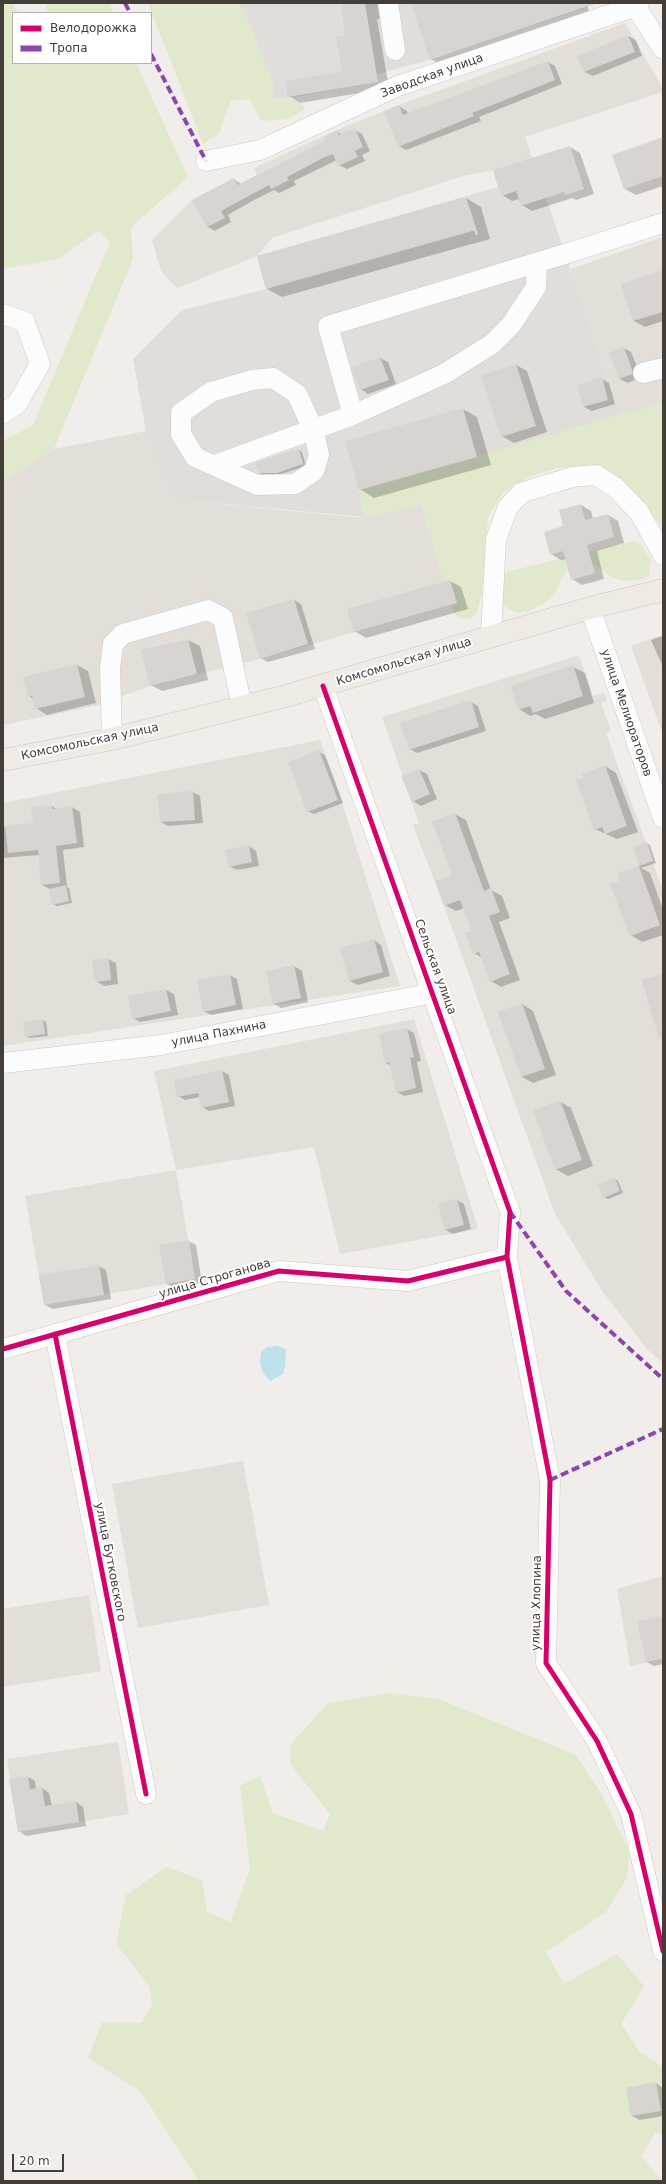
<!DOCTYPE html>
<meta charset="utf-8">
<style>
body{margin:0}
#map{position:relative;width:666px;height:2184px;overflow:hidden;background:#f0edea;font-family:"DejaVu Sans",sans-serif}
canvas{display:block}
.frame{position:absolute;inset:0;border:4px solid #453d37;pointer-events:none}
.legend{position:absolute;left:12px;top:12px;width:140px;height:52px;box-sizing:border-box;background:#fff;border:1px solid #b5b1af;margin:0;padding:5px 7px;list-style:none;font-size:12px;color:#453d37}
.legend li{display:flex;align-items:center;gap:8px;height:20px}
.legend b{width:20px;border:1px solid #b5b1af}
.scale{position:absolute;left:12px;top:2154px;width:52px;height:18px;box-sizing:border-box;border:2px solid #453d37;border-top:0;padding-left:5px;font-size:12px;line-height:14px;white-space:nowrap;color:#453d37;-webkit-text-stroke:3px #fff;paint-order:stroke}
</style>
<div id="map">
<canvas width="666" height="2184"></canvas>
<div class="frame"></div>
<ul class="legend">
<li><b style="height:5px;background:#d6006c"></b>Велодорожка</li>
<li><b style="height:5px;background:#8e44ad"></b>Тропа</li>
</ul>
<div class="scale">20 m</div>
</div>
<script>
const g = document.querySelector('canvas').getContext('2d');
g.lineJoin = 'round';
function fill(path, color) { g.fillStyle = color; g.fill(path, 'evenodd'); }
const poly = rows => new Path2D(rows.map(r => 'M' + r).join(''));
function stroke(path, color, width, dash) { g.strokeStyle = color; g.lineWidth = width; g.lineCap = dash ? 'butt' : 'round'; g.setLineDash(dash || []); g.stroke(path); }
function label(font, color, halo, rows, align = 'center') {
  g.font = font + ' "DejaVu Sans",sans-serif'; g.lineWidth = 4; g.setLineDash([]); g.textBaseline = 'middle'; g.strokeStyle = halo; g.fillStyle = color; for (const [text, x, y, turn = 0] of rows) {
    g.save(); g.translate(x, y); g.rotate((+turn || 0) * Math.PI / 180); g.textAlign = isNaN(turn) ? turn : align; if (halo) g.strokeText(text, 0, 0); g.fillText(text, 0, 0); g.restore();
  }
}
const residential = poly([
 [625,23,663,88,663,92,525,137,532,157,493,170,463,176,272,238,257,256,177,288,161,271,152,240,192,200,234,178,238,185,257,175,254,168,337,130,399,105],
 [663,237,663,402,621,415,571,269],
 [146,431,171,499,353,517,365,517,421,505,444,581,450,580,457,603,260,659,150,686,99,705,3,725,3,481,54,449],
 [663,635,663,735,631,646],
 [579,655,593,696,604,692,607,701,601,703,611,731,606,733,663,890,663,1363,646,1348,603,1292,555,1214,444,906,413,825,419,823,382,717],
 [320,740,338,790,400,986,3,1046,3,803],
 [414,1019,478,1229,340,1254,314,1147,176,1170,195,1279,44,1305,25,1196,176,1170,154,1071],
 [243,1461,269,1605,138,1628,112,1484],
 [663,1576,663,1659,630,1666,617,1589],
 [89,1595,101,1671,3,1687,3,1609],
 [118,1742,129,1814,18,1832,7,1759]
]);
const industrial = poly([
 [238,3,600,3,430,60,377,74,378,82,284,99,273,98,273,84,244,11],
 [532,157,621,415,359,490,365,517,171,499,146,431,133,359,182,310,266,289,257,256,498,187,493,170]
]);
const green = poly([
 [3,3,11,3,19,13,13,13,13,63,136,63,188,177,131,227,133,259,54,449,3,481,3,441,33,425,110,242,98,231,58,259,3,269],
 [45,3,109,3,114,13,48,13],
 [148,3,238,3,244,11,273,84,273,98,293,99,306,108,289,119,261,121,250,99,230,101,219,134,203,144],
 [663,402,663,527,620,480,589,468,557,468,531,476,503,492,488,517,482,593,476,614,471,618,463,619,455,615,451,605,457,603,450,580,444,581,421,505,365,517,359,490],
 [633,541,640,543,651,560,649,575,643,579,627,581,613,578,592,563,568,570,560,581,556,592,547,601,528,612,516,613,503,605,499,593,506,572],
 [389,1693,439,1699,576,1755,602,1795,629,1851,627,1878,606,1912,546,1952,564,1984,617,1954,644,1986,621,2024,640,2052,663,2067,663,2135,655,2133,641,2157,663,2181,199,2181,141,2092,88,2058,102,2022,141,2023,152,2006,150,1987,116,1944,126,1895,167,1867,202,1880,207,1912,231,1922,250,1868,240,1786,260,1776,273,1813,323,1831,330,1814,291,1765,290,1745,328,1703]
]);
const water = poly([
 [276,1346,286,1349,285,1366,283,1374,270,1381,262,1371,260,1361,261,1352,267,1347]
]);
const shadow = poly([
 [342,3,386,3,388,18,377,19,389,88,300,103,289,96,344,72,346,36],
 [412,3,589,3,587,5,591,18,445,67,431,59],
 [628,36,636,40,642,56,593,76,585,72],
 [548,62,555,66,562,84,479,117,481,121,406,150,399,146,399,106,407,111,408,114],
 [355,130,362,134,370,151,362,155,365,161,347,169,339,165,337,160,294,181,296,185,279,193,274,190,252,201,228,215,231,222,215,231,208,227,194,200,234,179,241,184,328,140,337,132,343,135],
 [663,138,663,186,636,195,625,189,613,155],
 [570,147,580,153,594,194,576,200,572,198,532,211,522,205,519,199,512,201,502,195],
 [466,198,481,207,490,239,282,297,267,289],
 [468,209,470,209,478,235,476,235],
 [663,271,663,321,645,327,634,321],
 [624,348,631,352,640,374,639,378,628,383,620,379,610,353],
 [380,358,388,362,396,384,368,394,361,389,353,367],
 [516,365,527,371,547,432,514,443,502,436],
 [602,379,609,383,615,404,592,411,584,407],
 [463,409,477,417,491,465,374,498,360,489],
 [299,450,302,452,306,466,281,474,263,475,260,473],
 [581,505,591,511,593,519,608,515,618,521,624,543,597,551,604,579,582,585,572,579,566,559,561,560,551,554,565,527],
 [450,581,461,587,468,609,366,638,354,631],
 [294,600,301,604,315,649,268,662,260,658],
 [663,636,663,667,651,640],
 [188,640,200,646,208,680,162,691,151,685,143,651],
 [77,665,88,671,96,703,47,715,36,708,34,700,29,696],
 [573,667,585,673,594,703,545,719,536,714,530,716,519,709],
 [471,702,478,706,486,731,417,753,410,749],
 [319,752,325,755,343,803,314,814,308,811],
 [605,766,616,773,638,832,617,839,595,829],
 [419,770,427,774,437,799,421,806,413,801],
 [193,792,200,796,203,823,168,826,161,822],
 [51,806,57,809,72,807,80,812,84,847,63,850,67,887,69,888,72,903,57,906,53,904,50,889,42,885,39,855,3,858,3,827,34,824],
 [455,814,466,820,491,890,502,896,510,918,499,922,520,980,501,987,491,981,482,958,474,953,473,932,464,908,456,911,445,905,453,875],
 [646,843,650,845,656,863,641,868,650,873,663,910,663,935,642,942,631,935,618,874,640,866,634,847],
 [249,846,256,851,259,866,237,870,229,866],
 [374,940,381,945,390,976,358,985,350,981,341,949],
 [108,959,116,963,118,984,104,986,96,981],
 [294,966,302,971,308,1002,281,1008,274,1004],
 [229,975,237,979,243,1009,211,1015,204,1011],
 [166,990,174,994,178,1015,140,1022,133,1018,129,997],
 [522,1004,533,1011,556,1075,533,1083,522,1077],
 [43,1020,46,1022,48,1036,29,1038,26,1036],
 [407,1029,414,1033,421,1061,417,1062,423,1092,404,1096,397,1092,391,1066,386,1063,380,1035],
 [222,1071,229,1075,235,1106,209,1111,202,1107,200,1097,185,1100,178,1096],
 [559,1101,571,1108,593,1166,568,1176,556,1169],
 [615,1179,618,1181,623,1193,608,1199,604,1197],
 [457,1200,464,1204,471,1229,453,1234,446,1230],
 [188,1241,196,1245,202,1283,175,1288,167,1284],
 [98,1266,106,1270,111,1299,53,1309,45,1305],
 [663,1617,663,1664,654,1666,647,1662],
 [28,1777,35,1781,36,1789,42,1788,49,1793,52,1806,76,1802,83,1807,86,1826,26,1836,19,1831],
 [656,2083,663,2088,663,2116,640,2120,632,2116,627,2089]
]);
const building = poly([
 [341,3,365,3,378,82,288,97,285,81,342,71,336,36,345,35],
 [411,3,591,3,591,5,430,60],
 [628,35,635,52,584,72,577,56],
 [548,61,555,80,472,113,474,116,398,147,384,111,399,105,403,115],
 [355,128,363,147,355,151,358,157,338,166,333,154,323,158,287,177,289,180,271,189,269,185,221,211,225,218,207,227,192,200,234,178,238,185,326,140,325,136,337,130,339,135],
 [663,137,663,176,624,189,612,155],
 [570,146,584,189,565,195,564,192,521,206,516,191,501,196,493,170],
 [466,197,476,230,266,289,257,256],
 [663,270,663,312,633,321,621,284],
 [624,347,632,369,632,374,619,379,609,353],
 [380,357,389,380,360,390,352,367],
 [516,364,536,426,501,437,481,375],
 [602,377,608,400,583,407,577,385],
 [463,408,477,457,359,490,345,441],
 [299,449,303,464,277,473,259,473,255,463],
 [581,504,585,520,608,514,614,537,587,545,595,573,571,580,563,551,550,555,544,532,563,526,559,510],
 [450,580,457,603,354,632,347,609],
 [294,599,308,644,260,659,246,613],
 [188,639,197,674,150,686,141,650],
 [77,664,85,697,35,709,32,696,28,697,23,677],
 [573,665,583,696,533,713,530,706,518,710,511,686],
 [471,700,479,727,409,750,400,723],
 [319,750,338,800,307,812,288,762],
 [605,765,627,826,605,834,602,827,594,830,576,780,583,777,582,774],
 [419,769,430,794,412,802,401,776],
 [193,791,195,820,160,822,157,794],
 [52,805,52,809,72,806,77,843,56,846,60,883,41,885,38,850,8,853,5,826,33,823,31,807],
 [455,813,484,891,491,888,500,912,489,916,510,974,490,982,479,952,473,954,465,933,472,931,460,900,444,906,435,881,452,875,432,821],
 [647,842,653,861,639,866,633,846],
 [249,845,252,862,229,867,225,850],
 [639,866,660,925,630,936,610,884,619,881,617,873],
 [66,885,69,901,52,905,49,889],
 [374,939,383,972,349,981,340,948],
 [109,958,111,980,95,982,92,960],
 [294,965,301,998,273,1004,266,971],
 [230,974,236,1005,203,1012,197,980],
 [663,974,663,1038,659,1039,642,980],
 [166,989,171,1011,132,1019,128,996],
 [522,1003,545,1069,521,1077,498,1012],
 [43,1019,45,1034,25,1037,23,1022],
 [407,1028,414,1057,410,1058,416,1088,396,1093,389,1062,385,1063,379,1034],
 [222,1070,229,1102,201,1108,198,1093,177,1097,174,1080],
 [560,1100,582,1160,555,1170,533,1110],
 [615,1178,620,1191,603,1198,598,1184],
 [457,1199,464,1225,445,1230,438,1204],
 [189,1240,195,1279,166,1284,159,1245],
 [99,1265,104,1295,44,1305,39,1275],
 [663,1616,663,1659,646,1662,637,1621],
 [28,1776,30,1789,42,1787,45,1806,76,1801,79,1822,18,1832,9,1779],
 [656,2082,661,2111,631,2116,626,2088]
]);
const minor = poly([
 [388,3,395,50],
 [633,3,663,49],
 [206,161,260,150,398,86,636,6,639,3],
 [3,314,25,322,40,364,17,404,3,413],
 [643,373,663,368],
 [273,378,297,394,313,429,319,455,314,471,295,484,257,485,195,457,181,434,181,413,211,392,252,380,273,378],
 [353,415,328,326,565,254,663,223],
 [215,465,353,415,444,374,492,344,511,325,536,287,537,263],
 [590,608,663,818],
 [491,635,496,539,508,507,521,493,572,477,596,475,616,488,639,512,663,555],
 [323,686,510,1212,507,1257,550,1480,546,1663,597,1741,631,1814,663,1951],
 [112,739,110,668,113,644,123,634,208,610,223,618,242,707],
 [3,1063,161,1045,434,993],
 [55,1334,146,1794],
 [3,1349,279,1271,408,1281,507,1257]
]);
const major = poly([
 [3,760,112,739,282,697,590,608,663,590]
]);
const quiet = poly([
 [125,3,130,13],
 [151,54,206,161],
 [510,1212,566,1291,663,1379],
 [550,1480,663,1429]
]);
const cycleway = poly([
 [323,686,510,1212,507,1257,550,1480,546,1663,597,1741,631,1814,663,1951],
 [55,1334,146,1794],
 [3,1349,279,1271,408,1281,507,1257]
]);
const streetNames = [
 ["Заводская улица",432,76,-20],
 ["Комсомольская улица",404,662,-17],
 ["улица Мелиораторов",626,713,71],
 ["Комсомольская улица",90,742,-12],
 ["Сельская улица",435,967,70],
 ["улица Пахнина",219,1034,-11],
 ["улица Строганова",215,1279,-16],
 ["улица Бутковского",110,1562,79],
 ["улица Хлопина",537,1603,-89]
];
fill(residential, '#e3ded8');
fill(industrial, '#e1ddda');
fill(green, '#e2e8cc');
fill(water, '#bee1ea');
fill(shadow, '#0003');
fill(building, '#d8d4d1');
stroke(minor, '#ccc9c6', 21);
stroke(major, '#d1c5b9', 23);
stroke(minor, '#fdfcfc', 20);
stroke(major, '#f0eae4', 22);
stroke(quiet, '#8e44ad', 4, [8, 4]);
stroke(cycleway, '#d6006c', 5);
label('12px', '#453d37', '#fff', streetNames);
</script>
